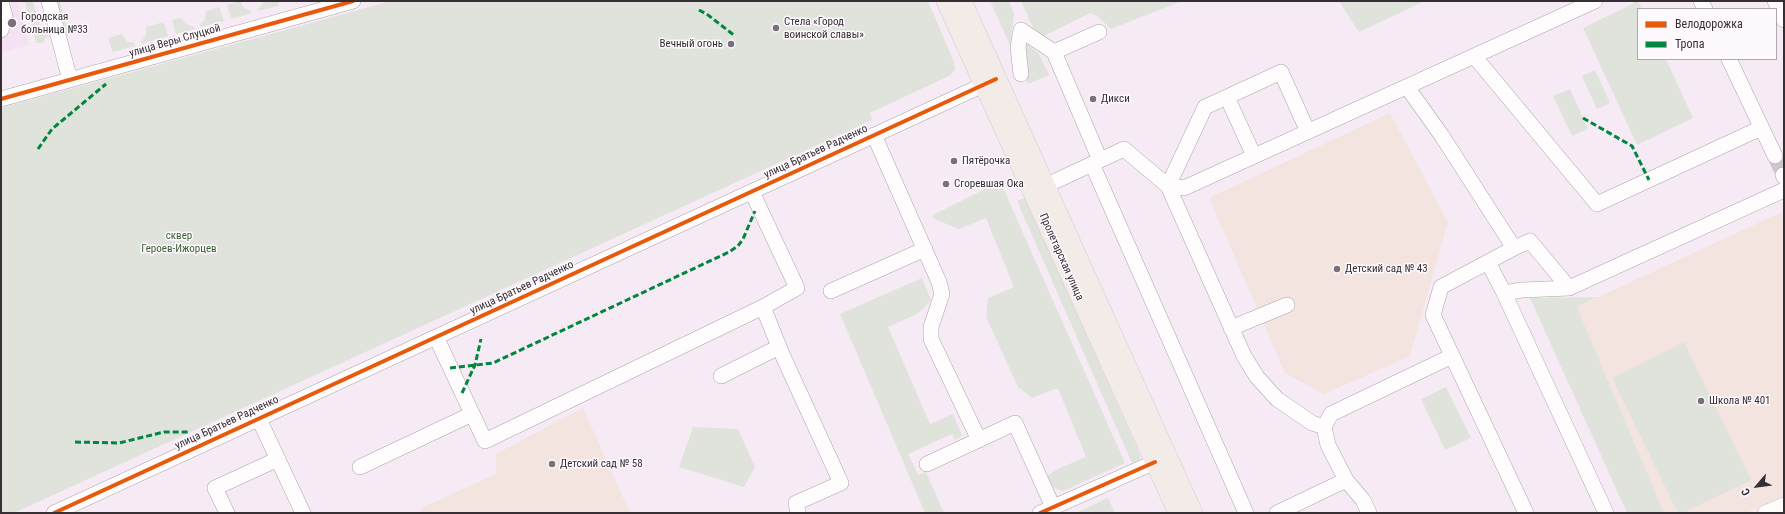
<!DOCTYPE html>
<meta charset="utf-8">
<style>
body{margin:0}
#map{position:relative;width:1785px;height:514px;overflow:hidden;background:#f6ebf4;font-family:"Roboto Condensed",sans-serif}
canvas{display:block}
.frame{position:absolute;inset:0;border:2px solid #362e35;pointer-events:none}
.legend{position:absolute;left:1637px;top:8px;width:140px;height:52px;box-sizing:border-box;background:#fdf9fd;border:1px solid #ada8ad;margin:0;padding:5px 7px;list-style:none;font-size:12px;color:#362e35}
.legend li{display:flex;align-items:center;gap:8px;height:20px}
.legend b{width:20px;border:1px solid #ada8ad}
.north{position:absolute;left:1737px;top:466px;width:40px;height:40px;-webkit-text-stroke:3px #fdf9fd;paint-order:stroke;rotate:242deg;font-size:11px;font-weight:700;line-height:16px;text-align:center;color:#362e35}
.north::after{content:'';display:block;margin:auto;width:14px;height:18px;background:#362e35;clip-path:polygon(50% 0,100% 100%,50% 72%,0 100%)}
</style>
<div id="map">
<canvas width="1785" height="514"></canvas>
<div class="frame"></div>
<ul class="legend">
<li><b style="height:5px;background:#e8590c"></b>Велодорожка</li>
<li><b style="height:5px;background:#00873e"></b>Тропа</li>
</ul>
<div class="north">С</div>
</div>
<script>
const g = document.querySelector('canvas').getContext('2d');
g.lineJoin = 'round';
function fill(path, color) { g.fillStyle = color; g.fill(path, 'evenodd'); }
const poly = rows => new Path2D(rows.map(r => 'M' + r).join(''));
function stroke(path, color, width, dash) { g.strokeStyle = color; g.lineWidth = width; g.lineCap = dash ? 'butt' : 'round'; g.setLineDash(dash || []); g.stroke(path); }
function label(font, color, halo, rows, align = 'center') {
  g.font = font + ' "Roboto Condensed",sans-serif'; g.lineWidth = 3; g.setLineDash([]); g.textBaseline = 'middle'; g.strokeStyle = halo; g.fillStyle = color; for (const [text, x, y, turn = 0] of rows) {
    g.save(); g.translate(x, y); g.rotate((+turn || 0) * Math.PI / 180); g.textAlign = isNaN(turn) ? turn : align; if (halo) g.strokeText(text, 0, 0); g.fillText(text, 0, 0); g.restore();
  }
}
const built = poly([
 [1,1,17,1,29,45,1,53]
]);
const education = poly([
 [1390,113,1448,222,1410,356,1324,394,1285,373,1209,198],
 [1784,211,1784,496,1746,513,1664,513,1577,307],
 [583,408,630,513,420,513,421,508,496,474,496,454]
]);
const green = poly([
 [25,1,33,1,41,29,44,29,48,31,49,37,46,37,43,43,36,43],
 [56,1,60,1,69,33,65,34],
 [240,1,244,8,251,11,252,13,231,19,227,5],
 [264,1,284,1,279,2,278,6,258,11,257,9,261,6],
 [391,1,928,1,954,62,955,69,951,75,870,113,872,120,14,513,1,513,1,108],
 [990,1,1009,1,1014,13,1010,45],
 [1021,1,1182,1,1111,29,1097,16,1090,13,1038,39],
 [1339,1,1425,1,1359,32],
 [1638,1,1642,9,1638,9,1638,59,1666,59,1693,118,1637,145,1583,28],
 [219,7,224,21,200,27,200,25,205,19,206,11],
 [181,18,186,24,194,27,195,29,176,34,172,20],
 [164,22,168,36,141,44,141,42,146,35,146,27],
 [122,34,127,42,134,43,135,46,113,52,108,38],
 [1026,43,1039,54,1049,75,1028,84,1024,76],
 [1595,70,1610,103,1597,109,1582,76],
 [1570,89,1588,129,1572,136,1553,96],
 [997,183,1004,190,1125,463,1063,491,1052,487,1045,477,1060,468,1086,457,1058,388,1032,398,1018,387,986,317,988,298,1014,287,986,218,959,229,934,219,933,215],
 [1025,198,1140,455,1140,459,1132,463,1017,201],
 [922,278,931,300,921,311,915,315,888,327,930,424,953,414,962,436,955,440,952,434,908,454,918,475,926,472,944,513,925,513,840,314],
 [1597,297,1577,307,1664,513,1627,513,1530,298],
 [1684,342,1751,480,1683,513,1678,513,1612,378],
 [1446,387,1471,438,1445,450,1421,399],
 [693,427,738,429,755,467,744,487,679,467],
 [1108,498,1115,513,1076,513]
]);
const minorTunnel = poly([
 [1775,156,1783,175]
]);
const minor = poly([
 [49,1,70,80],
 [1701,1,1705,9],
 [1775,1,1784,20],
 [1,2,5,16,1,30],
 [1054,52,1099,32],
 [1474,56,1597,204,1761,128],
 [1729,59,1775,156],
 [1021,74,1018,47,1021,30,1054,52,1100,160],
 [1407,87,1442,136,1514,248,1488,262],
 [1227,97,1281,72,1308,132],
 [1,99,353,1],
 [874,135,939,282,942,294,931,327,931,339,979,440],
 [1254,156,1227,97,1205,107,1168,186,1244,356,1257,377,1277,399,1312,423,1324,427],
 [1092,164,1246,513],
 [1783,175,1784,177],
 [1045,186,1124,149,1168,186,1184,188,1595,1],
 [1514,248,1530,241,1569,288],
 [831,291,925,249],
 [1504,293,1606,513],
 [763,307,782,354,841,483,796,503,798,513],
 [1231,328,1287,305],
 [436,337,485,441,763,307,797,288,752,192],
 [721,376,779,347],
 [259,419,303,513],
 [927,464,1015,423,1053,507],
 [360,467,472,414],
 [54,513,994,80],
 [227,513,215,488,278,459],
 [1040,513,1155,462],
 [1277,513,1346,480],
 [1369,513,1363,500,1346,480,1328,445,1324,427,1331,414,1452,356],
 [1526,513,1433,315,1441,287,1488,262,1504,293,1522,290,1569,288,1784,190],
 [1765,513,1784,505]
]);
const major = poly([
 [946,1,1178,513],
 [962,1,1193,513]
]);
const quiet = poly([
 [699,10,708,15,735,36],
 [1583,118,1632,146,1649,180],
 [38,149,52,129,106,84],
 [450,368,493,363,729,252,738,246,743,239,755,211],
 [462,393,475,365,481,339],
 [75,442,119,443,164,432,188,432]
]);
const cycleway = poly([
 [1,99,353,1],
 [54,513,996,79],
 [1040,513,1155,462]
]);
const markers = [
 [12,23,5,"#797078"],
 [776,28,4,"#797078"],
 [731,44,4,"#797078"],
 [1093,99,4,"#797078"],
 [954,161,4,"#797078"],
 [946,184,4,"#797078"],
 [1337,269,4,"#797078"],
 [1701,401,4,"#797078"],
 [552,464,4,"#797078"]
];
const poiNames = [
 ["Городская",21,17],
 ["больница №33",21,30],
 ["Стела «Город",784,22],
 ["воинской славы»",784,35],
 ["Вечный огонь",723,44,"right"],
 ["Дикси",1101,99],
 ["Пятёрочка",962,161],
 ["Сгоревшая Ока",954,184],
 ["Детский сад № 43",1345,269],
 ["Школа № 401",1709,401],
 ["Детский сад № 58",560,464]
];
const streetNames = [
 ["улица Веры Слуцкой",175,41,-16],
 ["улица Братьев Радченко",816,152,-25],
 ["Пролетарская улица",1061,257,66],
 ["улица Братьев Радченко",522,288,-25],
 ["улица Братьев Радченко",227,423,-25]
];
const parkNames = [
 ["сквер",179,236],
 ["Героев-Ижорцев",179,249]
];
fill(built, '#f5e1f2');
fill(education, '#f4e4e0');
fill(green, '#dfe3dc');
stroke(minorTunnel, '#d0c5ce', 15, [15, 8]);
stroke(minor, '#aca4aa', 16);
stroke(major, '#d0cacf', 20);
stroke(minor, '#fefcfd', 15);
stroke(major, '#f2ebe7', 19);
stroke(quiet, '#00873e', 3, [6, 3]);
stroke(cycleway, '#e8590c', 4);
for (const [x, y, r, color] of markers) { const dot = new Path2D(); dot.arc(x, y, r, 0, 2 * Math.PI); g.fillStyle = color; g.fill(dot); stroke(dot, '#fdf9fd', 1.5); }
label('11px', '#362e35', '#fdf9fd', poiNames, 'left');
label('11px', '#362e35', '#fdf9fd', streetNames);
label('11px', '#3c5f34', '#fdf9fd', parkNames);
</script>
